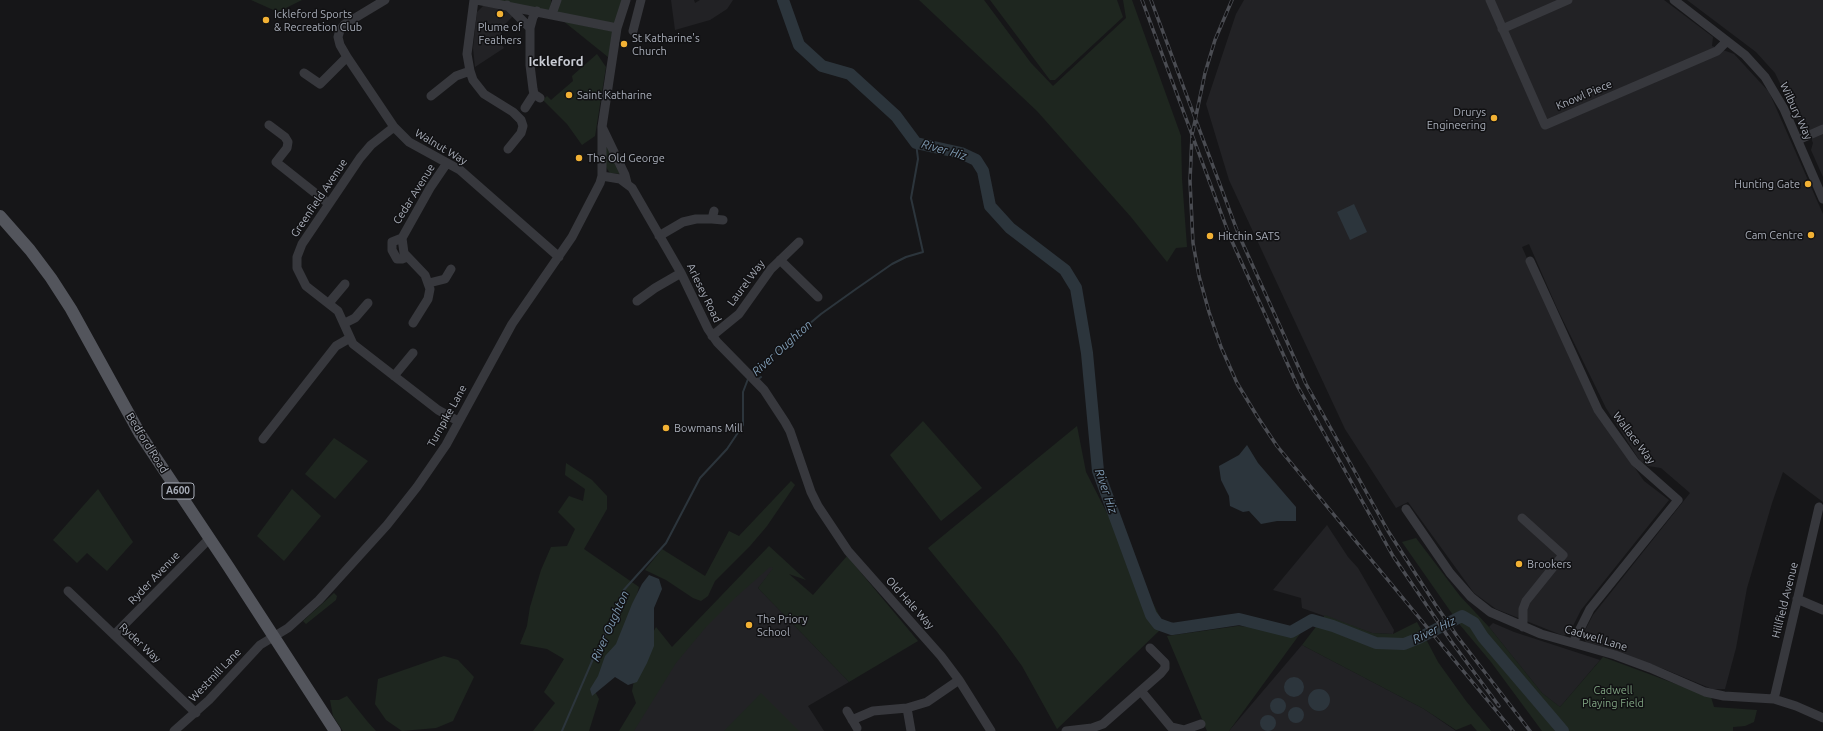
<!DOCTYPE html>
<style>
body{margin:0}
canvas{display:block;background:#161618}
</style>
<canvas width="1823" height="731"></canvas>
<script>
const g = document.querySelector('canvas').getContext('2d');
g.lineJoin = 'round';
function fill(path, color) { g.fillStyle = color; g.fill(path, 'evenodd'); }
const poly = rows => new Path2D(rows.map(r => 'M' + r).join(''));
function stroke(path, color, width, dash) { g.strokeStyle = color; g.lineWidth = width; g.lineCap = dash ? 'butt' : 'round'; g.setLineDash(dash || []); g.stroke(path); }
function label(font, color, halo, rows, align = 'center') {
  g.font = font + ' Ubuntu,sans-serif'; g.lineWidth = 3; g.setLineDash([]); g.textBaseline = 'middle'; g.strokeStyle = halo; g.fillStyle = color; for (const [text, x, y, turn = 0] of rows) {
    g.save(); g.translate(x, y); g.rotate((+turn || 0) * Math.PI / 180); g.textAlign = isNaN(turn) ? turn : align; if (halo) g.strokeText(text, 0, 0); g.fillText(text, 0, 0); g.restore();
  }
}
const built = poly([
 [671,0,694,0,695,3,700,0,733,0,727,9,710,20,675,30],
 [1244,0,1664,0,1713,37,1712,46,1734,54,1769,92,1823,214,1823,502,1783,472,1772,503,1747,588,1736,648,1725,689,1712,689,1664,669,1586,643,1583,634,1593,615,1690,493,1661,468,1648,466,1640,461,1606,408,1557,308,1529,244,1522,247,1593,409,1644,481,1669,500,1581,610,1571,630,1564,636,1496,609,1474,593,1408,502,1396,508,1345,429,1229,180,1206,104,1236,14],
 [1687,0,1823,0,1823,177,1811,150,1813,143,1807,128,1801,126,1775,73,1756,52],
 [484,5,502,7,514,15,500,29,502,35,498,38,504,48,475,67,473,48,477,12],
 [1327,525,1348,557,1358,568,1394,630,1393,634,1372,633,1302,608,1301,598,1273,590],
 [763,553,777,564,758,588,849,682,808,706,824,731,622,731,630,718],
 [1493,623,1514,632,1600,660,1560,707,1542,693,1489,627],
 [1302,645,1424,709,1456,731,1229,731]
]);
const green = poly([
 [251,0,302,0,278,12],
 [501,0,551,0,551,2,550,11,498,1],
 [559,0,622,0,608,57,562,20,556,12],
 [919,0,984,0,1031,63,1053,86,1126,18,1123,0,1132,0,1181,136,1182,179,1187,247,1176,248,1167,262,1131,217,1037,111],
 [990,0,1117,0,1123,17,1055,80,1050,80],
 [597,54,606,67,595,136,582,145,567,124,543,100,547,96,551,100,573,81,572,76],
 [607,147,620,174,610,173,605,166,605,148],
 [923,421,982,488,941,521,890,455],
 [1077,426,1086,472,1163,623,1160,630,1057,729,1022,666,998,633,928,548],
 [334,438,368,461,335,499,305,474],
 [566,463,592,480,607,496,607,509,584,549,639,587,625,635,594,690,599,699,589,731,533,731,555,703,544,692,564,659,547,649,520,644,527,626,530,607,541,570,551,547,567,546,575,529,558,512,569,496,583,501,585,489,565,475],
 [791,481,795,485,767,526,750,546,715,581,708,596,701,601,693,598,666,580,645,570,662,549,705,576,729,531,739,536],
 [98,489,133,542,107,571,87,553,77,563,53,540],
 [292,489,321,516,284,561,257,536],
 [1416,538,1460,596,1489,627,1542,693,1560,707,1603,657,1711,697,1714,707,1757,710,1754,722,1745,726,1733,727,1733,731,1542,731,1491,662,1460,625,1402,542],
 [769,546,806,580,789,574,813,595,847,556,918,641,849,682,758,588,773,568,770,567,736,597,706,627,676,663,634,731,619,731,636,703,632,691,637,664,656,627,672,647],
 [334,593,337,596,336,600,306,624,303,621],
 [1325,615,1372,633,1393,634,1417,622,1438,662,1466,701,1491,731,1477,731,1471,724,1456,730,1424,709,1302,645],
 [1238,626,1302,631,1229,731,1207,731,1167,636],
 [444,656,458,660,474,677,453,721,436,728,402,731,386,720,375,704,378,679],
 [761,693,799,731,724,731],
 [347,696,367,721,376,731,343,731,333,716,330,700,339,700]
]);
const water = poly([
 [1354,204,1367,232,1350,240,1337,212],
 [1247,445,1258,463,1296,507,1296,521,1277,521,1261,524,1249,511,1243,512,1230,506,1229,496,1221,480,1219,466,1239,455],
 [649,575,659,579,662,589,654,608,654,646,647,663,637,682,628,685,615,677,592,696,590,689,598,676,605,656,616,644,632,604,642,584],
 '1284 687a10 10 0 1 1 20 0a10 10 0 1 1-20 0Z',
 '1308 700a11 11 0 1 1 22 0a11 11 0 1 1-22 0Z',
 '1270 706a8 8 0 1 1 16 0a8 8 0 1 1-16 0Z',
 '1288 715a8 8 0 1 1 16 0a8 8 0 1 1-16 0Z',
 '1260 723a8 8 0 1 1 16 0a8 8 0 1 1-16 0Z'
]);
const stream = poly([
 [751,373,821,314,856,289,892,264,906,257,923,252,911,198,918,159,916,143],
 [757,380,761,377],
 [562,731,596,652,611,624,622,592,666,543,700,478,727,449,743,425,743,392,748,379]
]);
const river = poly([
 [783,0,799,45,822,66,850,74,896,116,916,143,961,153,976,160,983,171,990,206,1010,228,1065,270,1076,288,1087,353,1098,471,1151,615,1158,624,1172,629,1239,619,1291,632,1312,620,1333,626,1376,643,1404,644,1419,638,1462,616,1474,623,1483,637,1563,731]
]);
const minor = poly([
 [385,0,345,24,340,30,338,37,340,45,347,57,394,127,409,142,460,170,559,257],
 [474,0,467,54,470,71,473,80,484,94,513,112,521,120,523,126,521,133,508,149],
 [477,0,617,28],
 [1490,0,1545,125,1717,51,1727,41],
 [1674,0,1745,55,1765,77,1784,109,1823,199],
 [507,5,530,28],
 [537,11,533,17,530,28,530,65,533,89,534,94,540,98],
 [552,14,557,0],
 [1502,29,1568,0],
 [633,31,641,0],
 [304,73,320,84,347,57],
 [431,96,456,76,470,71],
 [525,108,534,94],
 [269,125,285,137,288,142,287,148,276,162,329,204],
 [394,127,371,145,360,158,302,244,297,257,297,268,306,286,338,311,353,344,438,410,458,421],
 [602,127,625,175,627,183],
 [1798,140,1823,129],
 [602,176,620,179,632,188,681,273,708,329,717,342,764,390,785,422,790,431,811,492,818,506,848,551,941,656,959,680,991,731],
 [714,211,712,219,723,220],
 [659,236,683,222,696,219,712,219],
 [402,238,392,242,392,250,397,259,402,259,407,257],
 [780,260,818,297],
 [1530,261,1598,410,1635,462,1678,500,1590,609,1573,643],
 [429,283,445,279,451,269],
 [637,301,655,288,681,273],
 [329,303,345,284],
 [345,323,355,318,368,303],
 [413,323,428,299,430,289,425,275,404,253,402,238,430,188,447,163],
 [712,336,739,314,771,269,799,242],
 [394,376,413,353],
 [263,439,336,346,350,338],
 [1406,509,1450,573,1471,597,1490,612,1541,634,1615,655,1650,668,1705,692,1724,696,1774,699,1796,706,1823,718],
 [1522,518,1563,555,1526,601,1523,609,1523,627],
 [68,591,196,713],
 [1797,599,1823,610],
 [114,635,210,538],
 [1141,691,1171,727,1184,730,1201,724],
 [1774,699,1819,507],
 [847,711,857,728],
 [852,720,873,711,907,708],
 [174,731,209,700,260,645,288,628,319,600,387,525,417,487,446,445,512,324,572,237,600,183,602,176,602,127,617,28,626,0],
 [911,731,907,708,927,702,959,680],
 [1066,731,1092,728,1103,724,1161,673,1165,668,1165,663,1150,648]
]);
const major = poly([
 [0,216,30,250,51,278,71,309,140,434,228,566,335,731]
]);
const rail = poly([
 [1142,0,1230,237,1298,387,1393,556,1451,641,1499,706],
 [1151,0,1238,233,1306,384,1388,531,1435,604,1457,636,1530,731],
 [1232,0,1215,40,1205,73,1192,135,1190,181,1193,243,1199,276,1209,312,1221,347,1237,383,1257,416,1277,446,1513,731]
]);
const markers = [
 [500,14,4,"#f2b134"],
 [266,20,4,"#f2b134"],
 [624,44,4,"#f2b134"],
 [569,95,4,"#f2b134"],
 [1494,118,4,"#f2b134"],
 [579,158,4,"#f2b134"],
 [1808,184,4,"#f2b134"],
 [1811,235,4,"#f2b134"],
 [1210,236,4,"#f2b134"],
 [666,428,4,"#f2b134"],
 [1519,564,4,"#f2b134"],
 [749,625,4,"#f2b134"]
];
const shields = [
 [178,491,32]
];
const shieldNames = [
 ["A600",178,491]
];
const poiNames = [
 ["Ickleford Sports",274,14],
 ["& Recreation Club",274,27],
 ["Plume of",500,27,"center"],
 ["Feathers",500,40,"center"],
 ["St Katharine's",632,38],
 ["Church",632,51],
 ["Saint Katharine",577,95],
 ["Drurys",1486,112,"right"],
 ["Engineering",1486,125,"right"],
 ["The Old George",587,158],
 ["Hunting Gate",1800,184,"right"],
 ["Cam Centre",1803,235,"right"],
 ["Hitchin SATS",1218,236],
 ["Bowmans Mill",674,428],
 ["Brookers",1527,564],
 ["The Priory",757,619],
 ["School",757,632]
];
const streetNames = [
 ["Knowl Piece",1584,95,-23],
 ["Wilbury Way",1796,111,65],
 ["Walnut Way",441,147,31],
 ["Cedar Avenue",414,194,-58],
 ["Greenfield Avenue",319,198,-56],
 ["Laurel Way",746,283,-53],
 ["Arlesey Road",704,293,64],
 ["Turnpike Lane",447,416,-61],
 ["Wallace Way",1634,438,53],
 ["Bedford Road",147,443,58],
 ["Ryder Avenue",154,578,-46],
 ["Hillfield Avenue",1785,600,-76],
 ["Old Hale Way",910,603,48],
 ["Cadwell Lane",1596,638,17],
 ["Ryder Way",140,643,43],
 ["Westmill Lane",215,675,-46]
];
const parkNames = [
 ["Cadwell",1613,690],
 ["Playing Field",1613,703]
];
const waterNames = [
 ["River Hiz",944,150,16],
 ["River Oughton",782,348,-42],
 ["River Hiz",1106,491,71],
 ["River Oughton",610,626,-66],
 ["River Hiz",1434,630,-26]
];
const quarterNames = [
 ["Ickleford",556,62]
];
fill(built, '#222225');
fill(green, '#1e261f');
fill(water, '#2c353c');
stroke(stream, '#2c353c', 2);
stroke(river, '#2c353c', 12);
stroke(minor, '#37383d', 9);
stroke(major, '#53555c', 12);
stroke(rail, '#4a4c52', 3.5);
stroke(rail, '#111113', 2, [6]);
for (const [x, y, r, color] of markers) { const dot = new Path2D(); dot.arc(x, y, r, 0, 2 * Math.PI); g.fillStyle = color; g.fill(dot); stroke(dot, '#111113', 1.5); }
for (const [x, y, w] of shields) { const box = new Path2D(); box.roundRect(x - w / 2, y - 8, w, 16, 3); g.fillStyle = '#111113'; g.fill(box); stroke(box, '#a8adb8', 1); }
label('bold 10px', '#a8adb8', null, shieldNames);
label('11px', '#a8adb8', '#111113', poiNames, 'left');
label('11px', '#a8adb8', '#111113', streetNames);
label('11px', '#7fa381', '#111113', parkNames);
label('italic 12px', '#7f9bb3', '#111113', waterNames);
label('bold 13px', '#c9ccd4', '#111113', quarterNames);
</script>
